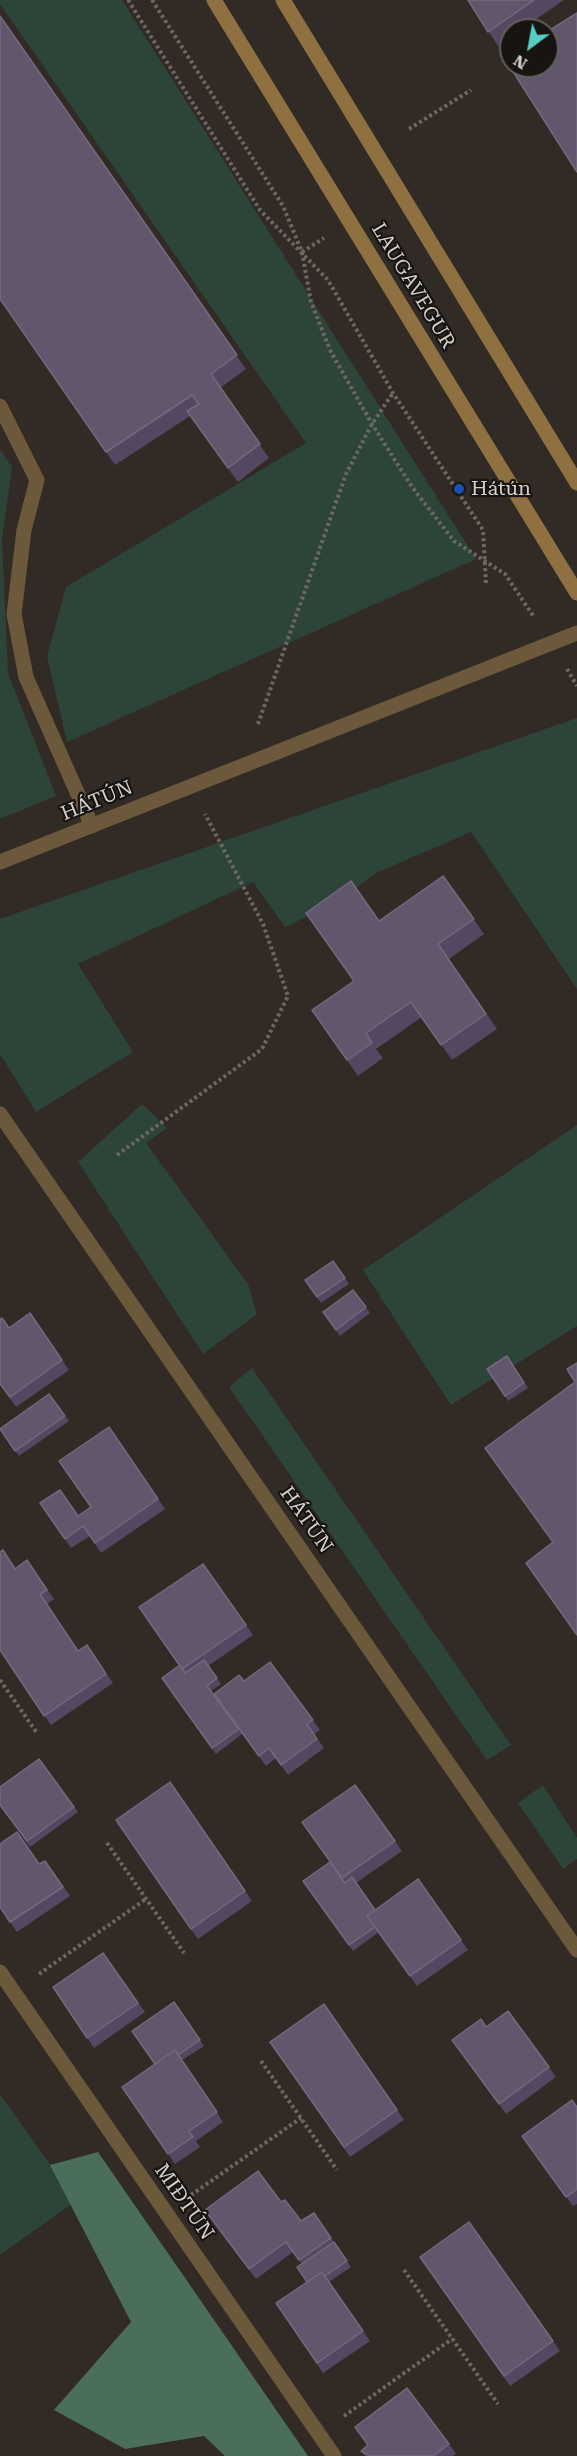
<!DOCTYPE html>
<meta charset="utf-8">
<style>
body{margin:0}
#map{position:relative;width:577px;height:2456px;overflow:hidden;background:#322a24;font-family:"Roboto Serif",serif}
canvas{display:block}
.north{position:absolute;left:499px;top:18px;width:60px;height:60px;box-sizing:border-box;background:#171411;border:2px solid #635f5c;border-radius:50%;rotate:212deg;font-size:16px;font-weight:700;line-height:24px;text-align:center;color:#d5d0cc}
.north::after{content:'';display:block;margin:auto;width:21px;height:27px;background:#56cec4;clip-path:polygon(50% 0,100% 100%,50% 72%,0 100%)}
</style>
<div id="map">
<canvas width="577" height="2456"></canvas>
<div class="north">N</div>
</div>
<script>
const g = document.querySelector('canvas').getContext('2d');
g.lineJoin = 'round';
function fill(path, color) { g.fillStyle = color; g.fill(path, 'evenodd'); }
const poly = rows => new Path2D(rows.map(r => 'M' + r).join(''));
function stroke(path, color, width, dash) { g.strokeStyle = color; g.lineWidth = width; g.lineCap = dash ? 'butt' : 'round'; g.setLineDash(dash || []); g.stroke(path); }
function label(font, color, halo, rows, align = 'center') {
  g.font = font + ' "Roboto Serif",serif'; g.lineWidth = 4.5; g.setLineDash([]); g.textBaseline = 'middle'; g.strokeStyle = halo; g.fillStyle = color; for (const [text, x, y, turn = 0] of rows) {
    g.save(); g.translate(x, y); g.rotate((+turn || 0) * Math.PI / 180); g.textAlign = isNaN(turn) ? turn : align; if (halo) g.strokeText(text, 0, 0); g.fillText(text, 0, 0); g.restore();
  }
}
const green = poly([
 [0,0,122,0,476,559,67,742,47,656,66,587,306,443,0,4],
 [0,450,12,467,2,540,8,673,56,796,0,819],
 [577,718,577,989,471,832,378,872,333,904,285,927,253,882,78,964,133,1052,36,1112,0,1054,0,919],
 [142,1104,167,1128,146,1143,248,1284,257,1314,203,1354,78,1162],
 [577,1125,577,1326,451,1405,363,1270],
 [252,1368,511,1745,487,1760,229,1387],
 [543,1785,577,1838,577,1859,563,1869,518,1803],
 [0,2094,76,2201,0,2255]
]);
const forest = poly([
 [98,2152,308,2456,225,2456,204,2436,125,2449,54,2410,131,2322,50,2165]
]);
const path = poly([
 [128,0,260,210,328,280,393,393,483,530,486,583],
 [152,0,283,206,302,252,311,302,331,352,372,424,412,487,454,541,505,574,534,617],
 [409,129,471,90],
 [302,252,324,238],
 [567,669,577,686],
 [258,724,346,474,372,424,393,393],
 [117,1155,262,1049,288,996,263,924,205,814],
 [0,1680,37,1733],
 [107,1843,184,1953],
 [39,1974,146,1899],
 [261,2061,337,2170],
 [191,2195,301,2118],
 [404,2270,498,2404],
 [344,2416,452,2339]
]);
const service = poly([
 [0,406,37,480,24,530,14,614,26,677,92,826]
]);
const minor = poly([
 [0,862,577,633],
 [0,1114,577,1950],
 [0,1972,334,2456]
]);
const secondary = poly([
 [214,0,577,593],
 [283,0,577,483]
]);
const wall = poly([
 [468,0,564,0,520,30,511,30,511,36,498,46],
 [0,16,246,369,220,388,269,458,238,482,190,416,115,465,0,299],
 [443,876,484,934,449,959,497,1029,452,1060,422,1017,376,1049,383,1058,358,1076,347,1060,354,981,379,921],
 [333,1261,349,1284,321,1303,305,1280],
 [353,1290,370,1313,340,1336,323,1312],
 [30,1313,69,1370,16,1407,0,1384,9,1328],
 [507,1356,528,1388,508,1401,487,1369],
 [49,1394,69,1421,19,1456,0,1430],
 [109,1427,165,1509,101,1553,90,1536,71,1548,40,1503,78,1516,91,1507],
 [27,1560,54,1599,47,1604,78,1650,87,1645,113,1683,51,1725,0,1650,15,1568],
 [203,1564,253,1635,208,1666,221,1684,211,1691,242,1734,216,1754,162,1678,180,1665],
 [270,1662,320,1730,314,1734,324,1748,288,1775,276,1758,266,1766,214,1694,244,1681],
 [39,1759,78,1812,30,1847,0,1805],
 [170,1782,252,1901,198,1939,191,1929],
 [395,1841,402,1851,356,1883,375,1910,418,1879,468,1950,417,1986,379,1932,353,1951,303,1881],
 [45,1861,70,1896,17,1932,0,1907,39,1864],
 [103,1953,145,2012,94,2048,53,1987],
 [174,2002,204,2046,182,2060,223,2122,196,2141,200,2147,175,2164,122,2087,155,2064],
 [324,2004,404,2120,350,2157,270,2042],
 [508,2011,556,2077,506,2114,452,2040,486,2027],
 [577,2107,577,2204,573,2206,522,2136],
 [281,2202,301,2221,314,2213,351,2267,329,2282,370,2341,323,2373,276,2303,307,2282,302,2264,293,2252,256,2279,212,2220],
 [420,2257,553,2341,560,2351,510,2386],
 [449,2444,456,2454,453,2456,365,2456,361,2451]
]);
const building = poly([
 [468,0,534,0,488,32,468,0],
 [577,13,577,172,505,59,511,55,511,66,547,66,547,32,577,13],
 [0,16,237,355,211,374,260,444,228,468,187,411,199,404,192,395,106,452,0,299,0,16],
 [443,876,474,919,438,944,486,1014,441,1045,411,1002,366,1033,372,1043,347,1060,312,1010,354,981,306,913,351,881,379,921,443,876],
 [333,1261,345,1278,317,1297,305,1280,333,1261],
 [353,1290,366,1307,336,1330,323,1312,353,1290],
 [30,1313,62,1360,10,1397,0,1384,0,1319,2,1318,9,1328,30,1313],
 [507,1356,524,1383,505,1396,487,1369,507,1356],
 [577,1363,577,1635,526,1563,553,1542,485,1448,575,1382,567,1369,577,1363],
 [49,1394,65,1416,15,1451,0,1429,49,1394],
 [109,1427,158,1499,95,1543,83,1526,65,1539,40,1503,60,1490,78,1516,91,1507,59,1461,109,1427],
 [3,1550,15,1569,27,1560,47,1590,40,1594,78,1651,87,1645,106,1674,44,1716,0,1650,0,1552,3,1550],
 [203,1564,246,1625,182,1669,139,1607,203,1564],
 [204,1660,217,1678,207,1686,239,1729,212,1748,162,1678,180,1665,185,1673,204,1660],
 [270,1662,313,1720,307,1724,317,1739,281,1765,269,1748,259,1756,214,1694,239,1675,244,1681,270,1662],
 [39,1759,74,1807,27,1841,0,1805,0,1787,39,1759],
 [170,1782,245,1891,191,1929,116,1820,170,1782],
 [355,1785,395,1841,342,1878,302,1822,355,1785],
 [17,1832,39,1864,45,1861,63,1887,10,1922,0,1907,0,1844,17,1832],
 [330,1862,345,1883,352,1877,375,1910,367,1916,375,1927,349,1945,303,1881,330,1862],
 [418,1879,461,1940,410,1976,367,1916,418,1879],
 [103,1953,138,2003,87,2038,53,1987,103,1953],
 [174,2002,200,2040,178,2055,175,2050,155,2064,132,2031,174,2002],
 [324,2004,397,2110,344,2147,270,2042,324,2004],
 [508,2011,549,2067,499,2104,452,2040,481,2019,486,2027,508,2011],
 [175,2050,217,2112,189,2131,193,2137,168,2154,122,2087,175,2050],
 [572,2100,577,2107,577,2189,566,2197,522,2136,572,2100],
 [258,2171,281,2202,285,2200,301,2221,314,2213,331,2238,299,2260,286,2242,249,2269,205,2210,258,2171],
 [469,2222,553,2341,504,2376,420,2257,469,2222],
 [334,2242,347,2261,325,2276,322,2272,307,2282,297,2267,334,2242],
 [322,2272,363,2331,317,2363,276,2303,322,2272],
 [407,2388,449,2444,433,2456,370,2456,361,2451,368,2445,355,2427,407,2388]
]);
const markers = [
 [459,489,6,"#1a4fb4"]
];
const streetNames = [
 ["LAUGAVEGUR",413,286,59],
 ["HÁTÚN",97,801,-22],
 ["HÁTÚN",306,1520,55],
 ["MIÐTÚN",184,2202,55]
];
const poiNames = [
 ["Hátún",471,489]
];
fill(green, '#2d4538');
fill(forest, '#4a6e5a');
stroke(path, '#6d6761', 4, [3, 3]);
stroke(service, '#6c593b', 15);
stroke(minor, '#6c593b', 15);
stroke(secondary, '#8f7141', 15);
fill(wall, '#554762');
fill(building, '#62566d');
stroke(building, '#74697c', 1.5);
for (const [x, y, r, color] of markers) { const dot = new Path2D(); dot.arc(x, y, r, 0, 2 * Math.PI); g.fillStyle = color; g.fill(dot); stroke(dot, '#171411', 2); }
label('20px', '#d5d0cc', '#171411', streetNames);
label('20px', '#d5d0cc', '#171411', poiNames, 'left');
</script>
